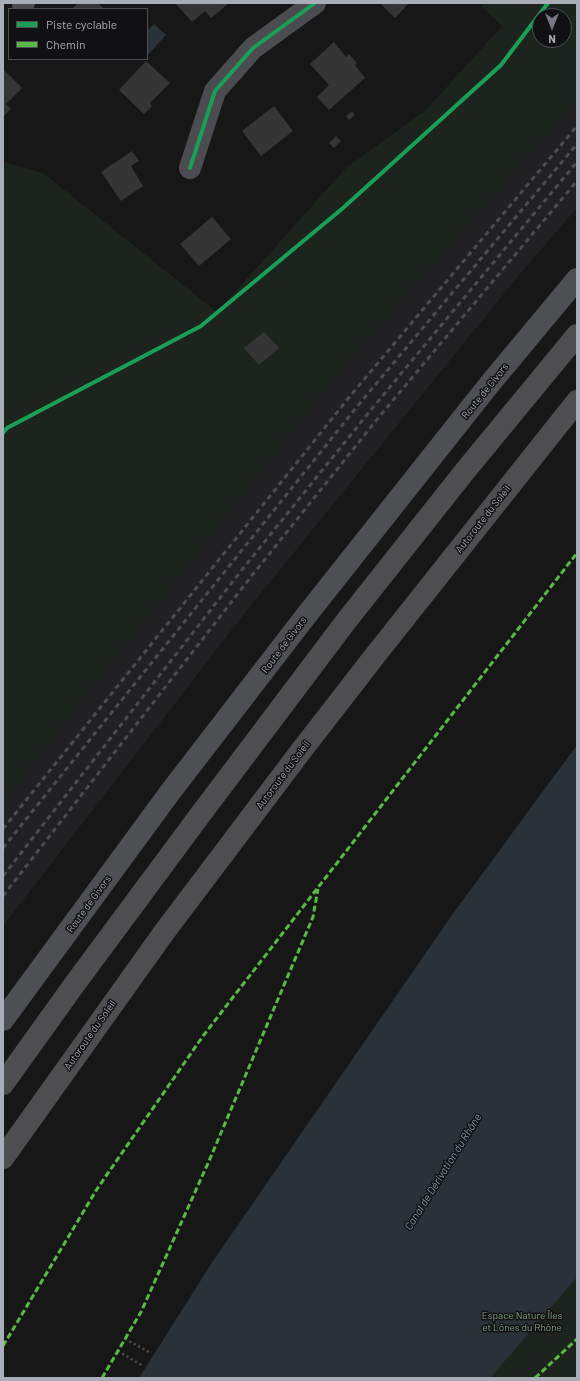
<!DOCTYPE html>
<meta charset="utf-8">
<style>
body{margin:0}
#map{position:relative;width:580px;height:1381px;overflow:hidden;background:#171717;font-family:Barlow,sans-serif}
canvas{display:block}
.frame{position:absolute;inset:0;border:4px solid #a8adb8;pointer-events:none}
.legend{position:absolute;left:8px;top:8px;width:140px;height:52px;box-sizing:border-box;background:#111113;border:1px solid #4d4f55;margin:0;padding:5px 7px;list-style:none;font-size:12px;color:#a8adb8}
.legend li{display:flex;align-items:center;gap:8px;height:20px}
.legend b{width:20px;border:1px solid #4d4f55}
.north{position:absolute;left:532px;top:8px;width:40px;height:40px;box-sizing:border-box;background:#111113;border:1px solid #4d4f55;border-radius:50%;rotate:180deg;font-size:11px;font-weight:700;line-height:16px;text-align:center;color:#a8adb8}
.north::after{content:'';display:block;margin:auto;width:14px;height:18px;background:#757880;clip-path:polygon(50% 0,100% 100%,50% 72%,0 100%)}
</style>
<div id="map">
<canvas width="580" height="1381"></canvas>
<div class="frame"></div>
<ul class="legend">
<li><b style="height:5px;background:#1a9f57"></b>Piste cyclable</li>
<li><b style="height:5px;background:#58b947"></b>Chemin</li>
</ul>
<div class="north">N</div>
</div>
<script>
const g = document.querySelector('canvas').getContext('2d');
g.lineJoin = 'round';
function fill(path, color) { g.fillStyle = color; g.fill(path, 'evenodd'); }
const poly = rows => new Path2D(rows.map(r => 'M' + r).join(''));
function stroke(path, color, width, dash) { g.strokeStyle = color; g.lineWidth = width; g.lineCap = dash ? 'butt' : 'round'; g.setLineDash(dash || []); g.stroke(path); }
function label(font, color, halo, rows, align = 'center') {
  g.font = font + ' Barlow,sans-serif'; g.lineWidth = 3; g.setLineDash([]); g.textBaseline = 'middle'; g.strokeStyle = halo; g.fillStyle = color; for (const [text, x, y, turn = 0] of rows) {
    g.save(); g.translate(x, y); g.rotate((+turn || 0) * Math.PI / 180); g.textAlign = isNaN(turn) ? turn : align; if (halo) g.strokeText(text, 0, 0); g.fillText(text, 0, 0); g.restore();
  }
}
const built = poly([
 [577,100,577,208,524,269,244,614,3,926,3,802,335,377]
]);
const green = poly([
 [485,3,577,3,577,100,335,377,3,802,3,162,43,173,217,312,346,168,426,110,502,26,482,7],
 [540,16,564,16,564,40,540,40],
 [577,1159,577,1378,409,1378]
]);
const water = poly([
 [154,24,166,35,147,56,147,31],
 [577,745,577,1277,490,1378,139,1378,213,1261,452,915]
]);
const building = poly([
 [78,3,98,3,104,9,72,9],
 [175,3,229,3,211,18,205,11,192,22],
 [380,3,409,3,395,18],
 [334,42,346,57,349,54,357,63,355,65,365,78,329,110,317,97,329,85,310,64],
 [146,61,170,83,150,103,152,106,144,114,119,90],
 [3,69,22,88,6,104,11,109,3,117],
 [274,106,293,131,261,156,242,131],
 [352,111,355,115,349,120,346,116],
 [336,136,341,141,334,148,329,143],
 [132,151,139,161,131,166,143,186,121,201,101,172],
 [212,217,231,239,199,266,180,244],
 [264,332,279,348,259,365,244,348]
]);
const path = poly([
 [125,1339,151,1353],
 [118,1351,143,1366]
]);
const minor = poly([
 [23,5,24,3],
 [190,168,215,91,253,48,315,3]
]);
const major = poly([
 [3,1020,171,791,305,617,488,386,577,279]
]);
const highway = poly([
 [3,1084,74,985,200,815,347,620,465,471,577,335],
 [3,1158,165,931,301,751,377,653,577,401]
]);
const rail = poly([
 [3,829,351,395,577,126],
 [3,848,360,403,577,144],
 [3,876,241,571,370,411,577,162],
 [3,896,250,578,379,417,577,181]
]);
const quiet = poly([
 [3,1346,97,1189,203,1036,577,553],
 [102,1378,141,1312,209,1161,313,917,318,889],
 [535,1378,577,1339]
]);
const cycleway = poly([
 [190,168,215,91,253,48,315,3],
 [3,433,7,428,201,326,343,208,501,65,548,3]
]);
const streetNames = [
 ["Route de Givors",485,391,-51],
 ["Autoroute du Soleil",483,519,-52],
 ["Route de Givors",284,645,-53],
 ["Autoroute du Soleil",283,775,-53],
 ["Route de Givors",89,904,-54],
 ["Autoroute du Soleil",90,1035,-55]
];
const parkNames = [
 ["Espace Nature Îles",522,1316],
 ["et Lônes du Rhône",522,1328]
];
const waterNames = [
 ["Canal de Dérivation du Rhône",443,1172,-58]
];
fill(built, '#212123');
fill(green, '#1d241e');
fill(water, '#2a3239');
fill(building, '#353536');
stroke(path, '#4d4e52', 2.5, [2, 3]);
stroke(minor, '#4b4c50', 22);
stroke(major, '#4d4f52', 22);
stroke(highway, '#4e4e51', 22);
stroke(rail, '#4b4c4f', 3, [5, 4]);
stroke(quiet, '#58b947', 3, [6, 3]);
stroke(cycleway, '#1a9f57', 4);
label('10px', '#a8adb8', '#111113', streetNames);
label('10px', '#7fa381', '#111113', parkNames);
label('italic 11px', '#7f9bb3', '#111113', waterNames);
</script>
